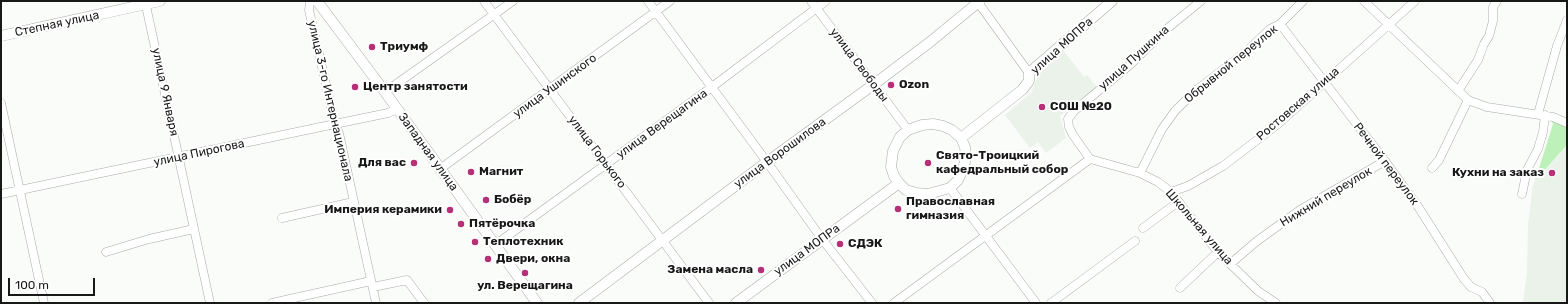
<!DOCTYPE html>
<meta charset="utf-8">
<style>
body{margin:0}
#map{position:relative;width:1568px;height:304px;overflow:hidden;background:#f9fcf9;font-family:Rubik,sans-serif}
canvas{display:block}
.frame{position:absolute;inset:0;border:2px solid #171817;pointer-events:none}
.scale{position:absolute;left:8px;top:278px;width:87px;height:18px;box-sizing:border-box;border:2px solid #171817;border-top:0;padding-left:5px;font-size:12px;line-height:14px;white-space:nowrap;color:#171817;-webkit-text-stroke:3px #fff;paint-order:stroke}
</style>
<div id="map">
<canvas width="1568" height="304"></canvas>
<div class="frame"></div>
<div class="scale">100 m</div>
</div>
<script>
const g = document.querySelector('canvas').getContext('2d');
g.lineJoin = 'round';
function fill(path, color) { g.fillStyle = color; g.fill(path, 'evenodd'); }
const poly = rows => new Path2D(rows.map(r => 'M' + r).join(''));
function stroke(path, color, width, dash) { g.strokeStyle = color; g.lineWidth = width; g.lineCap = dash ? 'butt' : 'round'; g.setLineDash(dash || []); g.stroke(path); }
function label(font, color, halo, rows, align = 'center') {
  g.font = font + ' Rubik,sans-serif'; g.lineWidth = 4; g.setLineDash([]); g.textBaseline = 'middle'; g.strokeStyle = halo; g.fillStyle = color; for (const [text, x, y, turn = 0] of rows) {
    g.save(); g.translate(x, y); g.rotate((+turn || 0) * Math.PI / 180); g.textAlign = isNaN(turn) ? turn : align; if (halo) g.strokeText(text, 0, 0); g.fillText(text, 0, 0); g.restore();
  }
}
const built = poly([
 [1064,51,1084,77,1087,75,1097,87,1060,116,1066,138,1046,153,1038,142,1030,148,1005,115,1031,93,1041,69],
 [1567,146,1567,303,1523,303,1527,272,1528,225,1533,184]
]);
const green = poly([
 [1551,119,1567,127,1567,145,1535,181,1553,124]
]);
const minor = poly([
 [145,1,210,303],
 [313,1,310,3,309,10,335,124,339,133,376,303],
 [484,1,709,303],
 [648,1,767,162,822,239,872,303],
 [811,1,908,130],
 [977,1,1029,73],
 [1364,1,1468,100,1487,107,1553,117,1567,123],
 [1280,24,1385,161,1419,208,1464,279,1471,287,1482,292,1490,303],
 [1458,91,1478,60,1484,44,1489,36,1493,21,1493,7,1497,1],
 [385,92,513,1],
 [1,103,44,303],
 [1538,114,1557,46,1567,20],
 [1090,159,1140,173,1158,182,1171,192,1218,252,1258,291,1276,303],
 [1090,159,1073,135,1069,127,1068,119,1074,111,1131,64,1163,32,1201,1],
 [1432,168,1439,160,1468,100],
 [440,169,670,1],
 [1140,173,1162,129,1175,111,1194,92,1248,50,1270,29,1280,24,1303,1],
 [950,188,1036,303],
 [1171,192,1188,186,1223,166,1252,144,1278,124,1415,1],
 [1,194,335,124,388,113,397,109],
 [1522,194,1527,170,1538,149,1543,132,1545,115],
 [282,218,353,202],
 [1143,228,1178,202],
 [495,245,712,87,826,1],
 [106,252,149,239,194,229],
 [1230,264,1257,241,1300,210,1385,161],
 [373,287,407,280,424,303],
 [1180,288,1218,252],
 [272,303,371,281],
 [894,303,1090,159],
 [1051,303,1135,241]
]);
const major = poly([
 [317,1,385,92,537,303],
 [1,36,160,1],
 [933,124,943,126,952,130,961,138,965,147,966,158,963,169,958,180,950,188,928,194,916,193,906,190,899,183,894,176,891,167,893,151,900,137,908,130,922,125,933,124],
 [961,138,1022,90,1029,81,1029,73,1112,1],
 [579,303,767,162,881,79,930,42,980,1],
 [736,303,899,183]
]);
const markers = [
 [372,47,4,"#b53076"],
 [891,85,4,"#b53076"],
 [355,87,4,"#b53076"],
 [1042,107,4,"#b53076"],
 [414,163,4,"#b53076"],
 [928,163,4,"#b53076"],
 [471,172,4,"#b53076"],
 [1552,173,4,"#b53076"],
 [486,200,4,"#b53076"],
 [898,209,4,"#b53076"],
 [450,210,4,"#b53076"],
 [461,224,4,"#b53076"],
 [475,242,4,"#b53076"],
 [840,244,4,"#b53076"],
 [488,259,4,"#b53076"],
 [761,270,4,"#b53076"],
 [525,273,4,"#b53076"]
];
const streetNames = [
 ["Степная улица",57,24,-12],
 ["улица МОПРа",1062,46,-42],
 ["улица Пушкина",1134,58,-42],
 ["Обрывной переулок",1231,64,-39],
 ["улица Свободы",859,65,53],
 ["улица Ушинского",555,86,-36],
 ["улица 9 Января",165,92,78],
 ["улица 3-го Интернационала",330,101,77],
 ["Ростовская улица",1298,104,-41],
 ["улица Верещагина",662,124,-36],
 ["Западная улица",428,152,54],
 ["улица Горького",597,152,53],
 ["улица Пирогова",199,153,-12],
 ["улица Ворошилова",780,153,-36],
 ["Речной переулок",1386,164,53],
 ["Нижний переулок",1326,197,-31],
 ["Школьная улица",1199,227,49],
 ["улица МОПРа",807,250,-36]
];
const poiNames = [
 ["Триумф",380,47],
 ["Ozon",899,85],
 ["Центр занятости",363,87],
 ["СОШ №20",1050,107],
 ["Свято-Троицкий",936,156],
 ["кафедральный собор",936,170],
 ["Для вас",406,163,"right"],
 ["Магнит",479,172],
 ["Кухни на заказ",1544,173,"right"],
 ["Бобёр",494,200],
 ["Православная",906,202],
 ["гимназия",906,216],
 ["Империя керамики",442,210,"right"],
 ["Пятёрочка",469,224],
 ["Теплотехник",483,242],
 ["СДЭК",848,244],
 ["Двери, окна",496,259],
 ["Замена масла",753,270,"right"],
 ["ул. Верещагина",525,286,"center"]
];
fill(built, '#eaf2e9');
fill(green, '#bef0b9');
stroke(minor, '#a9aca9', 9);
stroke(major, '#a9aca9', 11);
stroke(minor, '#fff', 8);
stroke(major, '#fff', 10);
for (const [x, y, r, color] of markers) { const dot = new Path2D(); dot.arc(x, y, r, 0, 2 * Math.PI); g.fillStyle = color; g.fill(dot); stroke(dot, '#fff', 1.5); }
label('12px', '#171817', '#fff', streetNames);
label('bold 12px', '#171817', '#fff', poiNames, 'left');
</script>
